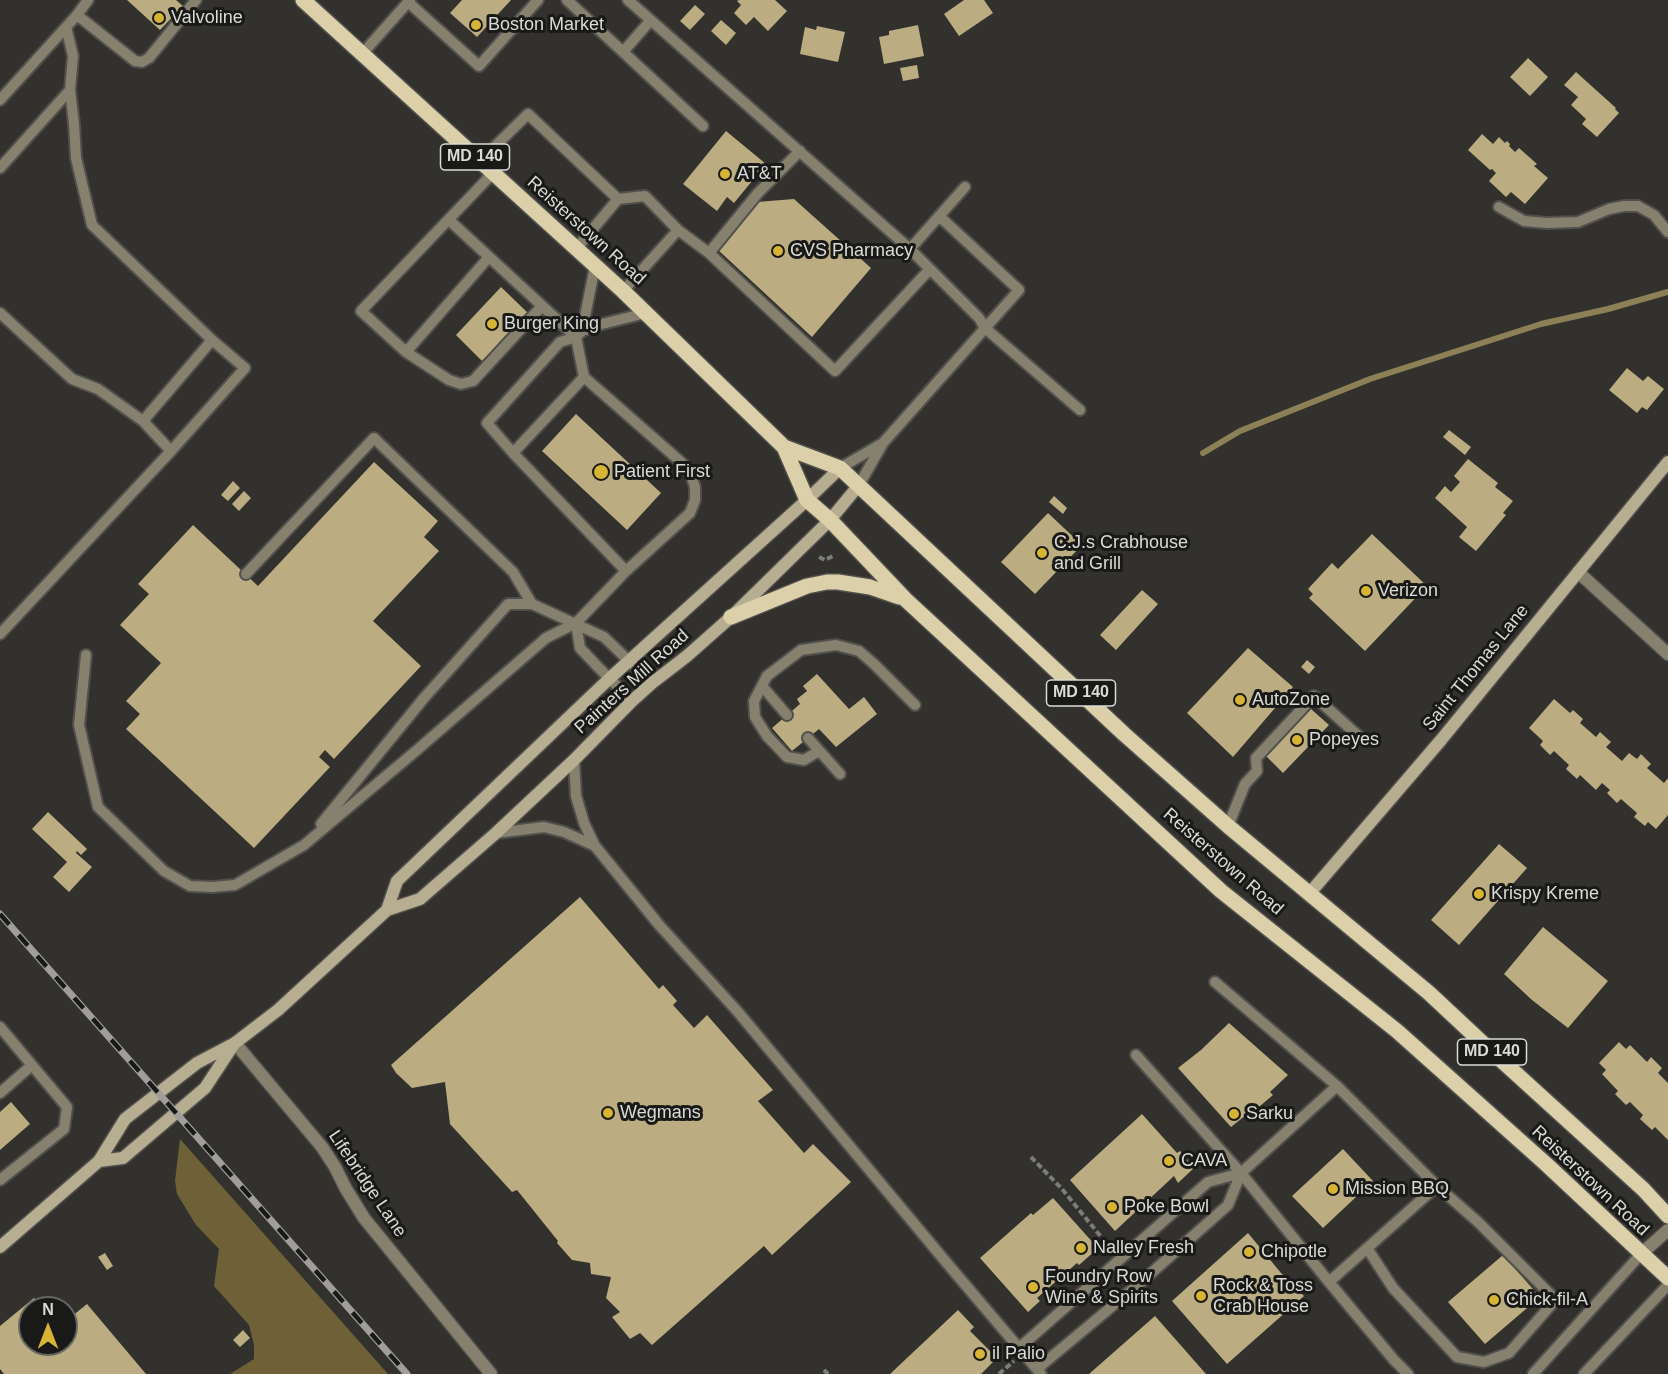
<!DOCTYPE html>
<style>
body{margin:0}
#map{position:relative;width:1668px;height:1374px;overflow:hidden;background:#32312d;font-family:Helvetica,sans-serif}
canvas{display:block}
.north{position:absolute;left:18px;top:1296px;width:60px;height:60px;box-sizing:border-box;background:#191917;border:2px solid #666664;border-radius:50%;rotate:0deg;font-size:16px;font-weight:700;line-height:24px;text-align:center;color:#dadad7}
.north::after{content:'';display:block;margin:auto;width:21px;height:27px;background:#d8b434;clip-path:polygon(50% 0,100% 100%,50% 72%,0 100%)}
</style>
<div id="map">
<canvas width="1668" height="1374"></canvas>
<div class="north">N</div>
</div>
<script>
const g = document.querySelector('canvas').getContext('2d');
g.lineJoin = 'round';
function fill(path, color) { g.fillStyle = color; g.fill(path, 'evenodd'); }
const poly = rows => new Path2D(rows.map(r => 'M' + r).join(''));
function stroke(path, color, width, dash) { g.strokeStyle = color; g.lineWidth = width; g.lineCap = dash ? 'butt' : 'round'; g.setLineDash(dash || []); g.stroke(path); }
function label(font, color, halo, rows, align = 'center') {
  g.font = font + ' Helvetica,sans-serif'; g.lineWidth = 6; g.setLineDash([]); g.textBaseline = 'middle'; g.strokeStyle = halo; g.fillStyle = color; for (const [text, x, y, turn = 0] of rows) {
    g.save(); g.translate(x, y); g.rotate((+turn || 0) * Math.PI / 180); g.textAlign = isNaN(turn) ? turn : align; if (halo) g.strokeText(text, 0, 0); g.fillText(text, 0, 0); g.restore();
  }
}
const forest = poly([
 [180,1139,388,1374,230,1374,254,1359,254,1345,249,1325,214,1286,219,1249,196,1225,177,1194,175,1181]
]);
const stream = poly([
 [1203,453,1240,431,1370,379,1541,324,1608,309,1668,292]
]);
const building = poly([
 [127,0,176,0,183,6,160,30],
 [462,0,511,0,477,37,450,13],
 [739,0,775,0,787,11,768,31,754,17,746,25,734,13,741,5,737,1],
 [964,0,984,0,993,13,959,36,944,14],
 [695,5,705,14,690,30,680,21],
 [721,20,736,33,726,45,711,31],
 [918,25,924,56,884,64,879,37,889,35,889,31],
 [817,26,845,32,838,62,800,54,805,27,816,30],
 [1528,58,1548,77,1530,96,1510,77],
 [917,65,919,78,903,81,900,68],
 [1576,72,1616,108,1615,109,1619,113,1597,137,1582,124,1586,119,1571,105,1578,97,1564,85],
 [726,131,766,164,734,203,727,197,717,211,683,184],
 [1482,134,1493,144,1499,137,1505,143,1507,141,1510,144,1509,146,1515,152,1519,148,1537,164,1534,166,1548,178,1525,204,1511,192,1506,197,1489,181,1496,173,1492,169,1490,170,1468,150],
 [794,199,871,268,812,337,717,249,757,202],
 [501,287,528,313,482,361,456,335],
 [1627,368,1643,381,1648,376,1664,389,1647,410,1642,407,1637,413,1609,390],
 [576,414,661,493,627,530,542,451],
 [1449,430,1471,447,1465,455,1443,437],
 [1468,459,1498,483,1495,487,1513,501,1503,513,1506,515,1476,551,1459,537,1467,527,1435,498,1445,486,1451,492,1460,482,1454,476],
 [374,462,438,521,424,537,439,551,373,621,421,666,334,759,325,750,319,757,330,767,254,848,126,729,140,714,126,701,161,663,120,625,149,594,138,584,193,525,258,586],
 [233,481,240,488,228,501,221,495],
 [244,491,251,498,239,511,232,504],
 [1054,496,1067,508,1063,514,1049,502],
 [1048,513,1082,545,1035,594,1001,562],
 [1372,534,1427,586,1365,651,1309,598,1313,594,1308,589,1332,563,1338,569],
 [1142,590,1158,604,1116,650,1100,635],
 [1248,648,1293,687,1233,757,1187,713],
 [1307,660,1315,667,1309,674,1301,667],
 [817,674,849,709,864,697,877,714,836,747,819,729,792,751,772,728,800,704,797,699,807,691,803,686],
 [1554,699,1570,713,1573,710,1583,719,1580,723,1596,737,1600,732,1611,742,1606,747,1622,761,1629,753,1637,759,1641,754,1651,764,1647,768,1664,783,1668,778,1668,815,1656,829,1648,822,1645,826,1634,817,1637,813,1621,799,1617,803,1607,793,1610,790,1602,783,1596,790,1580,775,1577,779,1566,769,1569,765,1554,751,1550,755,1540,745,1543,741,1529,728],
 [1311,709,1329,725,1283,773,1266,756],
 [48,812,87,849,81,855,77,851,76,853,92,867,69,892,53,877,67,862,32,829],
 [1499,844,1527,868,1459,945,1431,920],
 [580,897,659,989,663,985,677,1001,673,1005,694,1028,707,1015,773,1090,758,1101,804,1153,813,1144,851,1182,772,1255,764,1246,652,1345,640,1333,630,1339,612,1317,620,1312,606,1298,611,1277,591,1274,590,1263,572,1260,557,1243,558,1241,517,1190,512,1192,450,1124,445,1082,412,1088,396,1073,391,1065],
 [1543,927,1608,981,1568,1028,1532,1000,1504,974],
 [1229,1023,1288,1075,1270,1092,1273,1095,1253,1112,1251,1111,1231,1127,1178,1068,1201,1050],
 [1619,1042,1626,1049,1630,1045,1647,1062,1651,1057,1662,1068,1658,1073,1668,1083,1668,1140,1655,1127,1652,1130,1640,1119,1643,1115,1630,1102,1626,1105,1615,1094,1618,1091,1602,1074,1606,1070,1599,1063],
 [11,1102,30,1124,0,1150,0,1112],
 [1142,1114,1177,1153,1180,1151,1194,1168,1178,1183,1174,1176,1115,1231,1070,1180],
 [1343,1149,1373,1181,1323,1228,1292,1196],
 [1053,1198,1096,1246,1094,1247,1096,1250,1079,1265,1077,1263,1037,1298,1040,1301,1028,1312,980,1258,1031,1213,1033,1215],
 [1248,1233,1281,1273,1304,1296,1227,1364,1172,1301],
 [105,1253,113,1266,107,1270,98,1257],
 [1503,1255,1540,1297,1485,1344,1448,1302],
 [34,1298,43,1308,30,1308,30,1344,66,1344,66,1321,87,1304,146,1374,4,1374,0,1369,0,1326],
 [958,1310,974,1327,970,1331,997,1358,981,1374,890,1374],
 [1155,1316,1206,1374,1089,1374],
 [243,1330,250,1338,240,1347,233,1340]
]);
const path = poly([
 [819,557,825,560,833,556],
 [1031,1157,1062,1189,1111,1249],
 [824,1370,828,1374],
 [999,1374,1014,1361]
]);
const lane = poly([
 [567,0,703,126],
 [628,0,910,249,979,318,985,328,1080,410],
 [408,2,479,66,538,0],
 [77,15,135,61,142,62,149,58,196,0],
 [623,52,650,21],
 [362,54,410,0],
 [0,100,77,15,88,0],
 [480,161,528,114,618,199,576,249],
 [0,168,70,90],
 [618,199,645,196,678,230,709,253,835,371,930,269],
 [1499,207,1524,221,1547,223,1578,222,1609,209,1624,206,1638,206,1654,215,1668,232],
 [449,220,576,337,560,342,487,423,513,453],
 [910,249,965,187],
 [709,253,758,193,800,151],
 [489,257,406,352,361,311,493,173],
 [623,291,678,230],
 [0,313,72,379,98,389,143,421,171,451],
 [582,331,598,325,646,313],
 [406,352,449,380,461,384,473,381,542,306],
 [584,377,576,337,582,331,595,266],
 [143,421,212,340],
 [840,468,883,443],
 [859,485,883,443,1019,290,939,216],
 [246,574,374,438,513,572,532,604],
 [576,623,580,648,597,666,632,701],
 [0,634,171,451,245,368,212,340,92,225,76,158,74,124,70,90,73,56,66,27],
 [86,655,79,725,98,807,164,871,190,886,212,887,235,885,304,845,417,750,546,638,576,623,626,571,690,513,695,500,695,487,690,472,681,462,584,377,513,453,626,571],
 [762,686,787,715],
 [808,738,840,774],
 [819,751,804,760,787,757,767,736,755,717,754,701,767,676,801,650,836,645,859,651,874,664,915,705],
 [574,760,576,796,584,823,595,846,660,926,738,1012,946,1262,1041,1374],
 [321,824,424,698,508,604,532,604,604,637,652,683],
 [1228,826,1245,784,1257,771,1256,758,1314,696,1364,741],
 [496,833,544,827,564,832,595,846],
 [1215,982,1337,1086,1437,1186,1478,1222,1550,1294,1551,1305,1509,1353,1484,1362,1457,1357,1393,1288,1367,1248],
 [0,1027,67,1107,64,1129,0,1180],
 [1136,1055,1241,1173,1329,1282,1394,1360,1408,1374],
 [0,1093,32,1065],
 [1329,1282,1437,1186],
 [1019,1348,1208,1182,1241,1173,1337,1086],
 [1037,1369,1140,1283,1228,1205,1241,1173],
 [1533,1374,1641,1254],
 [1584,1374,1668,1285]
]);
const street = poly([
 [1578,572,1668,654],
 [235,1043,322,1147,335,1167,346,1189,364,1218,491,1374],
 [1641,1254,1668,1230]
]);
const secondary = poly([
 [1309,894,1441,740,1668,462],
 [387,910,397,881,610,678,807,500,840,468],
 [99,1161,123,1158,205,1088,234,1044],
 [0,1247,99,1161,125,1119,197,1063,235,1043,278,1010,387,910,420,899,496,833,574,760,632,701,652,683,687,656,731,617,830,520,859,485]
]);
const primary = poly([
 [303,0,623,291,784,447,807,500,830,520,905,599,1221,891,1397,1031,1546,1164,1668,1278],
 [784,447,840,468,1124,734,1228,826,1429,993,1490,1050,1643,1189,1668,1216],
 [731,617,807,586,827,582,838,582,870,587,899,597]
]);
const rail = poly([
 [0,914,407,1374]
]);
const markers = [
 [159,18,6,"#d8b434"],
 [476,25,6,"#d8b434"],
 [725,174,6,"#d8b434"],
 [778,251,6,"#d8b434"],
 [492,324,6,"#d8b434"],
 [601,472,8,"#d8b434"],
 [1042,553,6,"#d8b434"],
 [1366,591,6,"#d8b434"],
 [1240,700,6,"#d8b434"],
 [1297,740,6,"#d8b434"],
 [1479,894,6,"#d8b434"],
 [608,1113,6,"#d8b434"],
 [1234,1114,6,"#d8b434"],
 [1169,1161,6,"#d8b434"],
 [1333,1189,6,"#d8b434"],
 [1112,1207,6,"#d8b434"],
 [1081,1248,6,"#d8b434"],
 [1249,1252,6,"#d8b434"],
 [1033,1287,6,"#d8b434"],
 [1201,1296,6,"#d8b434"],
 [1494,1300,6,"#d8b434"],
 [980,1354,6,"#d8b434"]
];
const shields = [
 [475,157,69],
 [1081,693,69],
 [1492,1052,69]
];
const shieldNames = [
 ["MD 140",475,157],
 ["MD 140",1081,693],
 ["MD 140",1492,1052]
];
const poiNames = [
 ["Valvoline",171,18],
 ["Boston Market",488,25],
 ["AT&T",737,174],
 ["CVS Pharmacy",790,251],
 ["Burger King",504,324],
 ["Patient First",614,472],
 ["C.J.s Crabhouse",1054,543],
 ["and Grill",1054,564],
 ["Verizon",1378,591],
 ["AutoZone",1252,700],
 ["Popeyes",1309,740],
 ["Krispy Kreme",1491,894],
 ["Wegmans",620,1113],
 ["Sarku",1246,1114],
 ["CAVA",1181,1161],
 ["Mission BBQ",1345,1189],
 ["Poke Bowl",1124,1207],
 ["Nalley Fresh",1093,1248],
 ["Chipotle",1261,1252],
 ["Foundry Row",1045,1277],
 ["Wine & Spirits",1045,1298],
 ["Rock & Toss",1213,1286],
 ["Crab House",1213,1307],
 ["Chick-fil-A",1506,1300],
 ["il Palio",992,1354]
];
const streetNames = [
 ["Reisterstown Road",586,231,42],
 ["Saint Thomas Lane",1476,668,-51],
 ["Painters Mill Road",632,682,-42],
 ["Reisterstown Road",1223,862,41],
 ["Reisterstown Road",1590,1181,43],
 ["Lifebridge Lane",367,1184,56]
];
fill(forest, '#6e6137');
stroke(stream, '#8e8056', 6);
fill(building, '#bbad81');
stroke(lane, '#504f4c', 14);
stroke(street, '#504f4c', 15);
stroke(secondary, '#504f4c', 15);
stroke(primary, '#504f4c', 18);
stroke(path, '#7c7c78', 4, [6, 3]);
stroke(lane, '#86806e', 10);
stroke(street, '#86806e', 12);
stroke(secondary, '#b7ad90', 12);
stroke(primary, '#dcd0aa', 15);
stroke(rail, '#9f9e9b', 7);
stroke(rail, '#191917', 4.5, [14]);
for (const [x, y, r, color] of markers) { const dot = new Path2D(); dot.arc(x, y, r, 0, 2 * Math.PI); g.fillStyle = color; g.fill(dot); stroke(dot, '#191917', 2); }
for (const [x, y, w] of shields) { const box = new Path2D(); box.roundRect(x - w / 2, y - 13, w, 26, 4.5); g.fillStyle = '#191917'; g.fill(box); stroke(box, '#dadad7', 1.5); }
label('bold 16px', '#dadad7', null, shieldNames);
label('18px', '#dadad7', '#191917', poiNames, 'left');
label('18px', '#dadad7', '#191917', streetNames);
</script>
